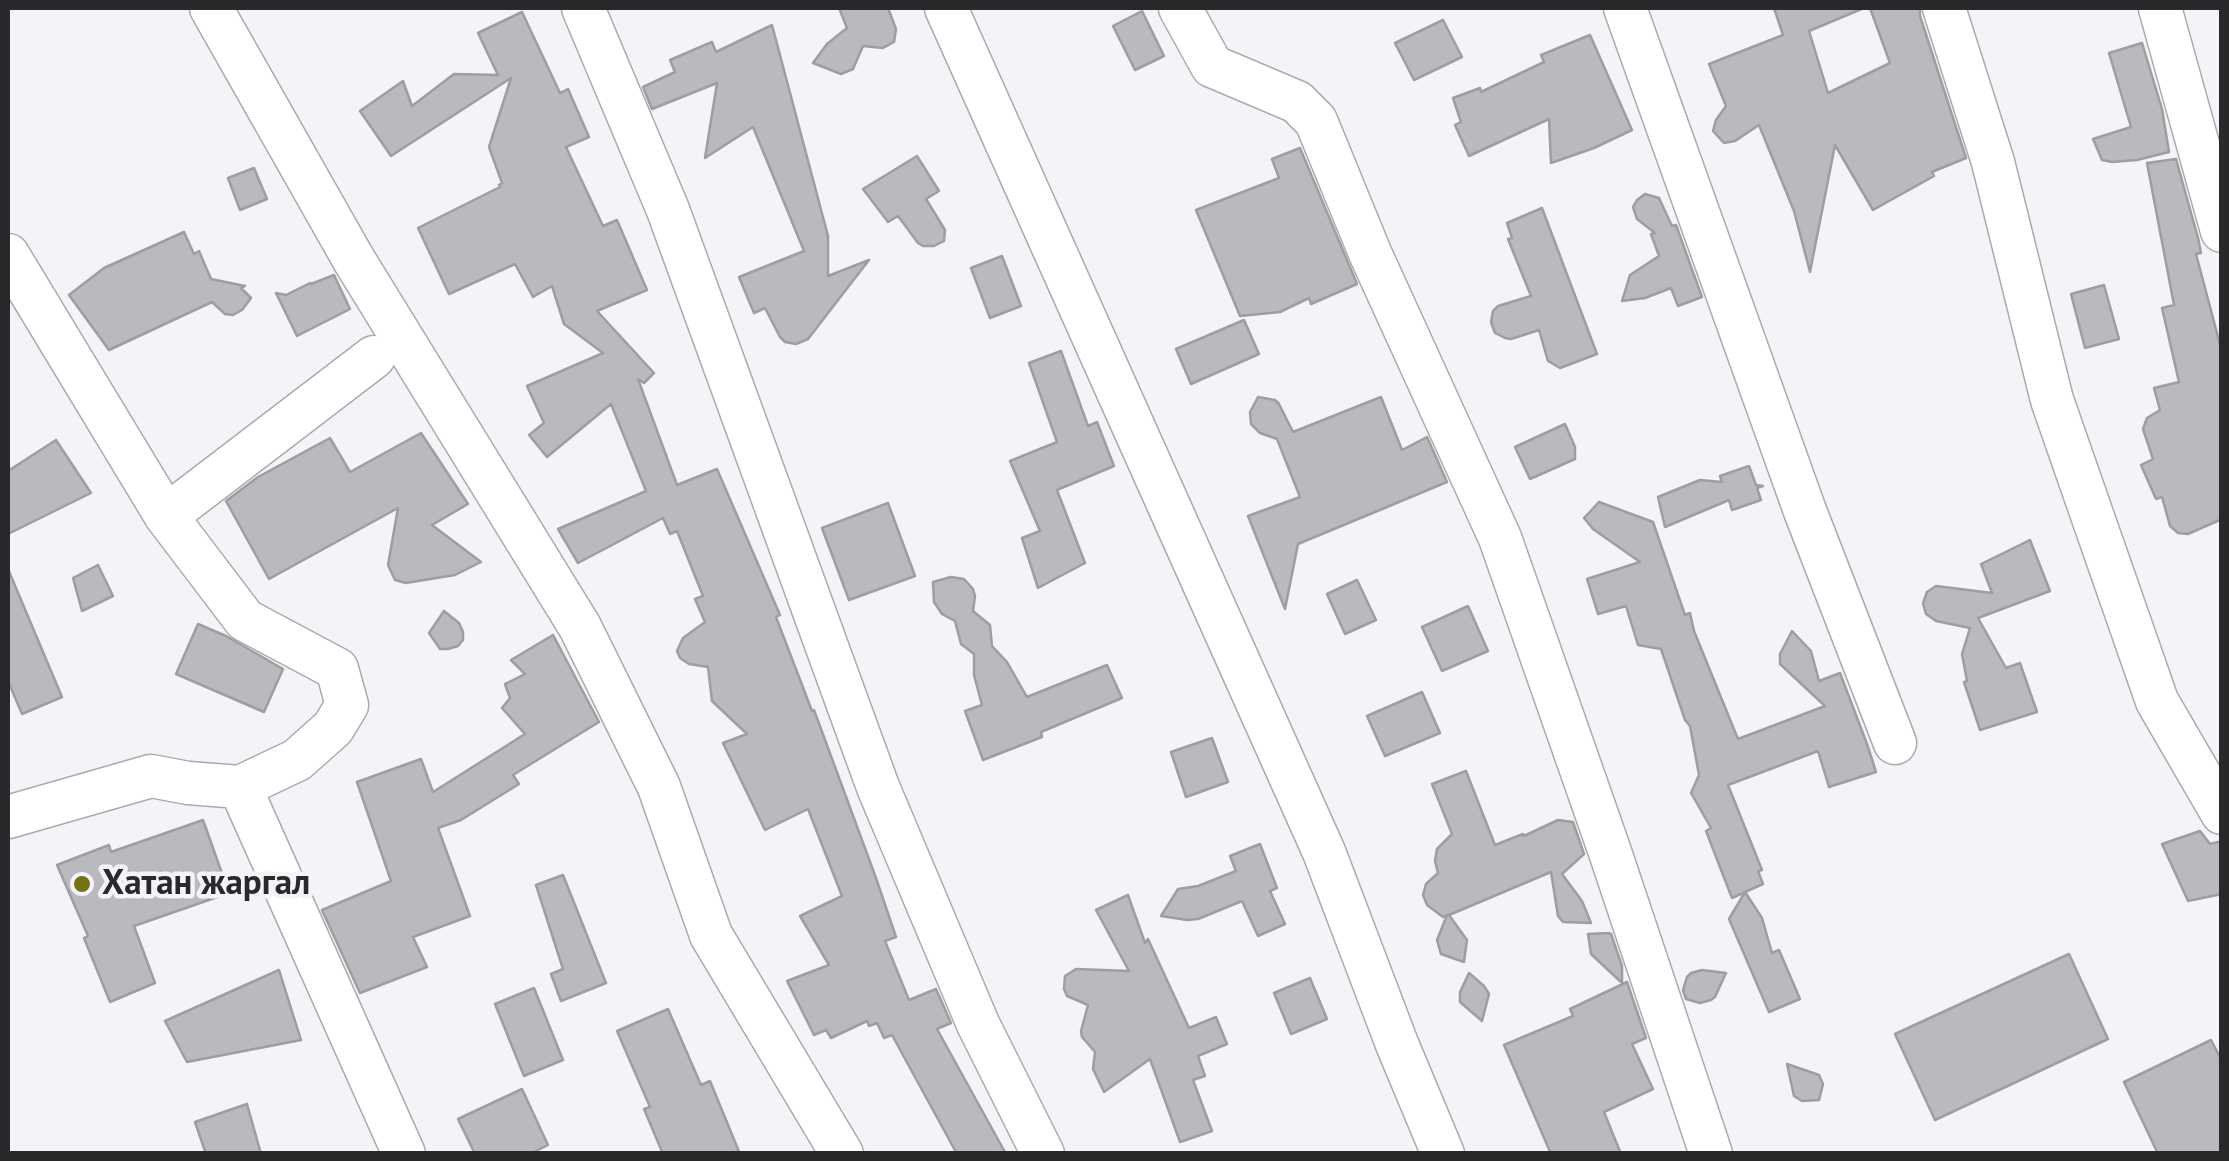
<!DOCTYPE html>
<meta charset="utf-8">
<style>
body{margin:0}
#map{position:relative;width:2229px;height:1161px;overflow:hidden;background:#f3f3f8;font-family:"PT Sans",sans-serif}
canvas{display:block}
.frame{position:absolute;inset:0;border:10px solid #29292b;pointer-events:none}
</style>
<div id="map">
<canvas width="2229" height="1161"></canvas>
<div class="frame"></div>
</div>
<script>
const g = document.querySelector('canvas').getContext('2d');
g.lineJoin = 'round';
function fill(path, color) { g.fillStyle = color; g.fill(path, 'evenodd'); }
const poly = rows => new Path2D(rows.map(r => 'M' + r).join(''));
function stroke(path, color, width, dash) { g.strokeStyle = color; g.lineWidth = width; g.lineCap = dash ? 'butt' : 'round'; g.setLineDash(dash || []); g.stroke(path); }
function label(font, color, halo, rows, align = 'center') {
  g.font = font + ' "PT Sans",sans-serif'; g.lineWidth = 9; g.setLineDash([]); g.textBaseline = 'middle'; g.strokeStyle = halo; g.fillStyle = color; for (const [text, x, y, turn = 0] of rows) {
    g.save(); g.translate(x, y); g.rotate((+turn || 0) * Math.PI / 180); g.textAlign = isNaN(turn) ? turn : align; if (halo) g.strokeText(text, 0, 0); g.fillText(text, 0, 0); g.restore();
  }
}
const building = poly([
 [839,8,888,8,896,29,894,42,883,48,863,46,853,69,841,74,813,63,827,44,847,28,839,8],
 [1774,8,1864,8,1809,31,1828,93,1890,63,1870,8,1920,8,1920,16,1966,158,1932,172,1934,176,1873,210,1835,145,1810,272,1794,211,1759,125,1735,141,1724,143,1713,131,1716,120,1726,106,1709,64,1783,35,1774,8],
 [1142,11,1164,56,1135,70,1113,26,1142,11],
 [522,12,560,93,568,89,589,137,566,147,603,226,617,220,647,290,597,311,654,373,644,383,638,379,677,485,717,469,780,615,776,617,812,711,814,710,876,878,896,937,885,941,909,1000,936,989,951,1023,937,1029,1006,1154,957,1154,892,1035,884,1038,877,1023,869,1026,867,1021,831,1038,826,1030,814,1035,787,981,829,965,800,916,842,896,808,809,765,830,723,743,747,734,712,701,708,667,689,664,680,658,677,651,683,638,705,622,695,599,703,596,677,531,670,534,663,518,578,563,558,529,646,491,611,404,547,457,529,435,544,423,527,386,603,353,564,324,552,286,533,297,515,264,449,294,418,228,500,187,499,185,502,183,489,147,511,78,391,156,360,111,403,81,412,106,454,74,498,75,478,33,522,12],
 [1443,20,1462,57,1414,80,1395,43,1443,20],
 [772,25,828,236,828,276,869,260,808,339,796,344,785,342,780,337,765,308,754,313,739,277,804,251,753,127,705,158,717,83,652,109,643,87,675,72,670,60,712,42,716,52,772,25],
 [1590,35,1632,130,1594,148,1551,163,1549,119,1469,156,1455,125,1461,122,1453,98,1480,88,1481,92,1544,62,1541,55,1590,35],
 [2142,43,2162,109,2169,152,2137,160,2112,162,2102,160,2093,139,2131,127,2109,53,2142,43],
 [1300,148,1357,284,1311,304,1309,298,1280,312,1240,316,1196,210,1279,178,1272,159,1300,148],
 [917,156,939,191,926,199,945,230,944,241,934,246,923,246,918,243,898,216,888,222,863,189,917,156],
 [2176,159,2198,238,2201,253,2196,254,2222,352,2222,519,2188,534,2178,533,2170,526,2162,497,2156,499,2141,465,2153,459,2143,429,2147,418,2160,410,2154,388,2179,382,2162,308,2174,305,2147,163,2176,159],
 [254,168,267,199,240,210,228,178,254,168],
 [1645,194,1659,198,1672,226,1676,225,1702,297,1678,306,1671,288,1645,298,1622,301,1630,275,1659,256,1651,234,1655,233,1637,219,1633,207,1637,200,1645,194],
 [1542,208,1597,354,1560,368,1548,361,1539,330,1511,339,1505,338,1495,333,1491,322,1493,311,1498,306,1531,296,1508,239,1512,238,1507,223,1542,208],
 [184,232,194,254,199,251,211,279,245,286,241,288,251,298,242,310,233,315,225,314,212,302,109,350,69,295,104,268,184,232],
 [1002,256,1021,306,990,318,971,268,1002,256],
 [334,275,350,309,297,336,276,293,286,295,310,283,311,284,334,275],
 [2104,285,2119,339,2085,348,2071,294,2104,285],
 [1244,320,1259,354,1191,384,1176,349,1244,320],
 [1061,351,1088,426,1097,422,1114,466,1057,490,1085,563,1038,588,1022,538,1040,531,1010,461,1057,442,1029,363,1061,351],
 [1258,397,1275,400,1279,404,1293,432,1381,397,1402,450,1427,437,1447,482,1298,544,1285,609,1248,516,1300,497,1277,439,1260,433,1251,424,1250,412,1258,397],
 [1565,424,1575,447,1575,459,1530,479,1515,447,1565,424],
 [421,433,468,504,432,525,481,562,455,575,406,583,395,580,388,565,398,508,269,579,226,501,258,477,330,438,350,472,421,433],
 [56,440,91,493,8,534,8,471,56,440],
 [1749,466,1756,485,1763,486,1757,488,1761,500,1732,510,1729,500,1665,527,1658,497,1700,480,1722,482,1720,476,1749,466],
 [1599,502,1653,522,1685,615,1690,613,1694,631,1738,739,1825,706,1780,664,1780,654,1792,631,1811,651,1819,681,1840,673,1867,744,1876,772,1829,787,1818,751,1728,785,1762,870,1758,871,1763,884,1745,892,1762,918,1772,953,1779,950,1800,999,1769,1012,1729,919,1745,892,1732,898,1706,831,1711,828,1691,793,1699,775,1690,726,1685,720,1661,649,1638,645,1626,606,1598,614,1587,579,1640,562,1593,529,1584,518,1599,502],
 [888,503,915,576,849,600,822,528,888,503],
 [2030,540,2050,591,1978,618,2006,668,2020,663,2037,712,1980,730,1964,682,1967,681,1962,654,1970,628,1936,621,1926,614,1923,603,1927,592,1936,586,1992,593,1981,564,2030,540],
 [98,565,113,596,82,611,73,578,98,565],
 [8,569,62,697,22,714,8,681,8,569],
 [951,577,964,579,973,589,975,596,973,611,990,625,992,646,1007,662,1027,697,1107,665,1122,698,1041,732,1042,737,983,760,965,711,982,705,974,675,974,654,961,644,955,621,942,614,934,602,933,582,951,577],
 [1357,580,1376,620,1345,634,1327,594,1357,580],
 [1468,606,1488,651,1442,671,1422,627,1468,606],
 [444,611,459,623,463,632,463,640,458,646,448,649,440,649,429,633,444,611],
 [198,624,226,636,283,669,264,712,176,674,198,624],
 [553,635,599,722,513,775,519,784,461,820,438,828,470,916,413,937,427,967,360,993,322,910,391,881,357,782,421,759,433,792,525,734,502,708,510,698,505,684,525,674,511,660,553,635],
 [1422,692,1440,733,1385,756,1367,716,1422,692],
 [1212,738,1228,782,1186,797,1171,752,1212,738],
 [1466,771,1495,845,1523,834,1524,836,1558,820,1573,822,1584,854,1562,874,1582,901,1591,923,1563,922,1558,916,1551,872,1449,915,1467,940,1464,962,1441,954,1437,940,1447,915,1443,917,1427,905,1423,895,1426,884,1438,873,1435,861,1437,849,1452,834,1432,784,1466,771],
 [203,820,229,893,134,926,155,983,110,1002,84,938,88,936,57,865,109,845,111,852,203,820],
 [2200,831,2210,844,2222,841,2222,894,2188,901,2162,844,2200,831],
 [1260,844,1277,888,1270,891,1285,924,1258,936,1242,901,1198,919,1187,920,1161,916,1178,889,1198,886,1236,871,1230,856,1260,844],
 [563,875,606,983,561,1001,551,974,563,969,536,885,563,875],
 [1128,895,1145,943,1148,939,1189,1028,1216,1017,1227,1044,1198,1056,1205,1076,1193,1080,1212,1131,1180,1142,1150,1059,1104,1092,1093,1069,1095,1052,1082,1037,1081,1031,1088,1005,1067,996,1064,989,1065,976,1076,969,1129,971,1096,910,1128,895],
 [1608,933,1611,934,1622,966,1622,983,1591,954,1588,934,1608,933],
 [2069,954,2108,1039,1935,1120,1895,1034,2069,954],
 [279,970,301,1040,187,1062,165,1021,279,970],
 [1702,970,1726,973,1715,997,1711,1000,1700,1003,1686,999,1683,990,1687,977,1691,973,1702,970],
 [1469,973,1484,986,1489,994,1482,1021,1460,1002,1460,992,1469,973],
 [1310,978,1327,1019,1291,1034,1274,993,1310,978],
 [1627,982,1646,1038,1632,1044,1653,1089,1604,1112,1621,1154,1551,1154,1504,1045,1573,1016,1570,1009,1627,982],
 [534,988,563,1060,524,1076,495,1004,534,988],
 [668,1009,701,1085,710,1081,740,1154,663,1154,644,1109,650,1107,617,1031,668,1009],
 [2211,1040,2222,1061,2222,1154,2158,1154,2124,1082,2211,1040],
 [1787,1064,1819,1075,1823,1084,1819,1100,1802,1101,1794,1096,1787,1064],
 [522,1089,548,1145,530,1154,475,1154,458,1119,522,1089],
 [247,1104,261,1154,206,1154,195,1122,247,1104]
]);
const minor = poly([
 [211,8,354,260,580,627,659,787,711,935,842,1154],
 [583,8,668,210,878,787,978,1024,1043,1154],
 [946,8,1324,852,1397,1044,1443,1154],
 [1180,8,1212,66,1297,102,1316,121,1370,253,1500,538,1610,852,1711,1154],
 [1625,8,1805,511,1895,743],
 [1944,8,1993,162,2052,400,2157,701,2222,813],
 [2160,8,2222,231],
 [8,255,166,516,245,620,337,669,347,705,333,728,297,760,240,787,188,783,151,776,8,817],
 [166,516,374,357],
 [240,787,404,1154]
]);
const markers = [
 [82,884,10,"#747215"]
];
const poiNames = [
 ["Хатан жаргал",102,884]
];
fill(building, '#bababe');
stroke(building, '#9e9ea1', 2.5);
stroke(minor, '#ababaf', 45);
stroke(minor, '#fff', 42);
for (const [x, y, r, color] of markers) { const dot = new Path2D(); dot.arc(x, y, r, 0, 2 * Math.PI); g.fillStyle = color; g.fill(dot); stroke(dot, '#f3f3f8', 4); }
label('bold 35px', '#29292b', '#f3f3f8', poiNames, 'left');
</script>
